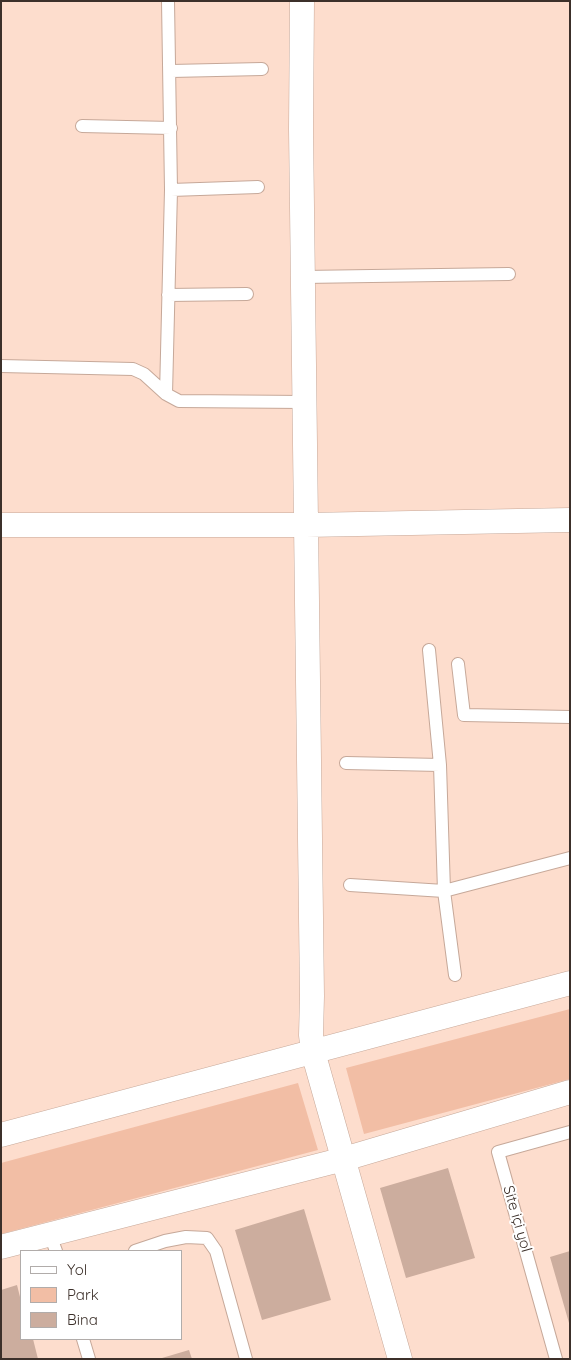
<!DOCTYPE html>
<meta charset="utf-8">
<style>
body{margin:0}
#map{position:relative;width:571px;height:1360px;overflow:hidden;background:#fdddcd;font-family:Quicksand,sans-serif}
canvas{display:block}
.frame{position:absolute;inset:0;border:2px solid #3c302a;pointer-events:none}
.legend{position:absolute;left:20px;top:1250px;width:162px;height:90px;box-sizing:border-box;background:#fff;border:1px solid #b1acaa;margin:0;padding:6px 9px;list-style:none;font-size:15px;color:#3c302a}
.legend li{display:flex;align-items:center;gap:10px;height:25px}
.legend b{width:25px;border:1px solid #b1acaa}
</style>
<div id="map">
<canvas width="571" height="1360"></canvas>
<div class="frame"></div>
<ul class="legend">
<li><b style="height:6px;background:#fff"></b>Yol</li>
<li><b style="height:14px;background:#f2bea5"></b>Park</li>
<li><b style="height:14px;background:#ccad9e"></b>Bina</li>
</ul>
</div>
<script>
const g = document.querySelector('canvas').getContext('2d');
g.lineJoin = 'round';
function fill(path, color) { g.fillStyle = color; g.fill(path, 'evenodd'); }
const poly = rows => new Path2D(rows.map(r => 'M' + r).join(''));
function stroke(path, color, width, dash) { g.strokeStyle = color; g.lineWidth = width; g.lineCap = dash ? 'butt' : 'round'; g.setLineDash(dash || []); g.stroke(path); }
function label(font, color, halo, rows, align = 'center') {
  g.font = font + ' Quicksand,sans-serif'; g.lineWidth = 4; g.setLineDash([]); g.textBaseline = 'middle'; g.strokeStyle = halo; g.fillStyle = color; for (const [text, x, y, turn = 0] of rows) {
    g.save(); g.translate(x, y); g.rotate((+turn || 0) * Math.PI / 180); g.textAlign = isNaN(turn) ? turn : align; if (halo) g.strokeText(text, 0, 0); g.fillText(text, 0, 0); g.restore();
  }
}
const green = poly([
 [570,1009,570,1079,364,1134,346,1068],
 [298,1083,318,1150,1,1234,1,1163]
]);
const building = poly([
 [448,1168,475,1258,406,1278,380,1188],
 [304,1209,331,1300,262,1320,235,1230],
 [570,1251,570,1323,569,1323,550,1257],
 [17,1285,21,1301,21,1339,33,1339,38,1359,1,1359,1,1290],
 [189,1350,192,1359,162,1359,162,1358]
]);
const service = poly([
 [171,71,262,69],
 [82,126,171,128],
 [171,190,258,187],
 [303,277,509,274],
 [168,295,247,294],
 [1,366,133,369,144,374,166,394,179,401,304,402],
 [166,394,171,190,168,1],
 [429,650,440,765,444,891,570,858],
 [458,664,464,715,570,717],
 [346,763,440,765],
 [350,885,444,891,455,975],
 [50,1235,56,1251],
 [135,1251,165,1241,186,1237,207,1238,216,1251,246,1359],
 [83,1339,89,1359],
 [556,1359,498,1152,570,1132]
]);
const minor = poly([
 [302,1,301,129,312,996,311,1035,313,1052,400,1359],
 [1,525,306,525,570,520],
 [1,1135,570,983],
 [1,1247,344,1159,570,1092]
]);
const streetNames = [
 ["Site içi yol",517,1219,74]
];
fill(green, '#f2bea5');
fill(building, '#ccad9e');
stroke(service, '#c6a899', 14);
stroke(minor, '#c6a899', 25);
stroke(service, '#fff', 12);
stroke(minor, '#fff', 24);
label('15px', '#3c302a', '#fff', streetNames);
</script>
